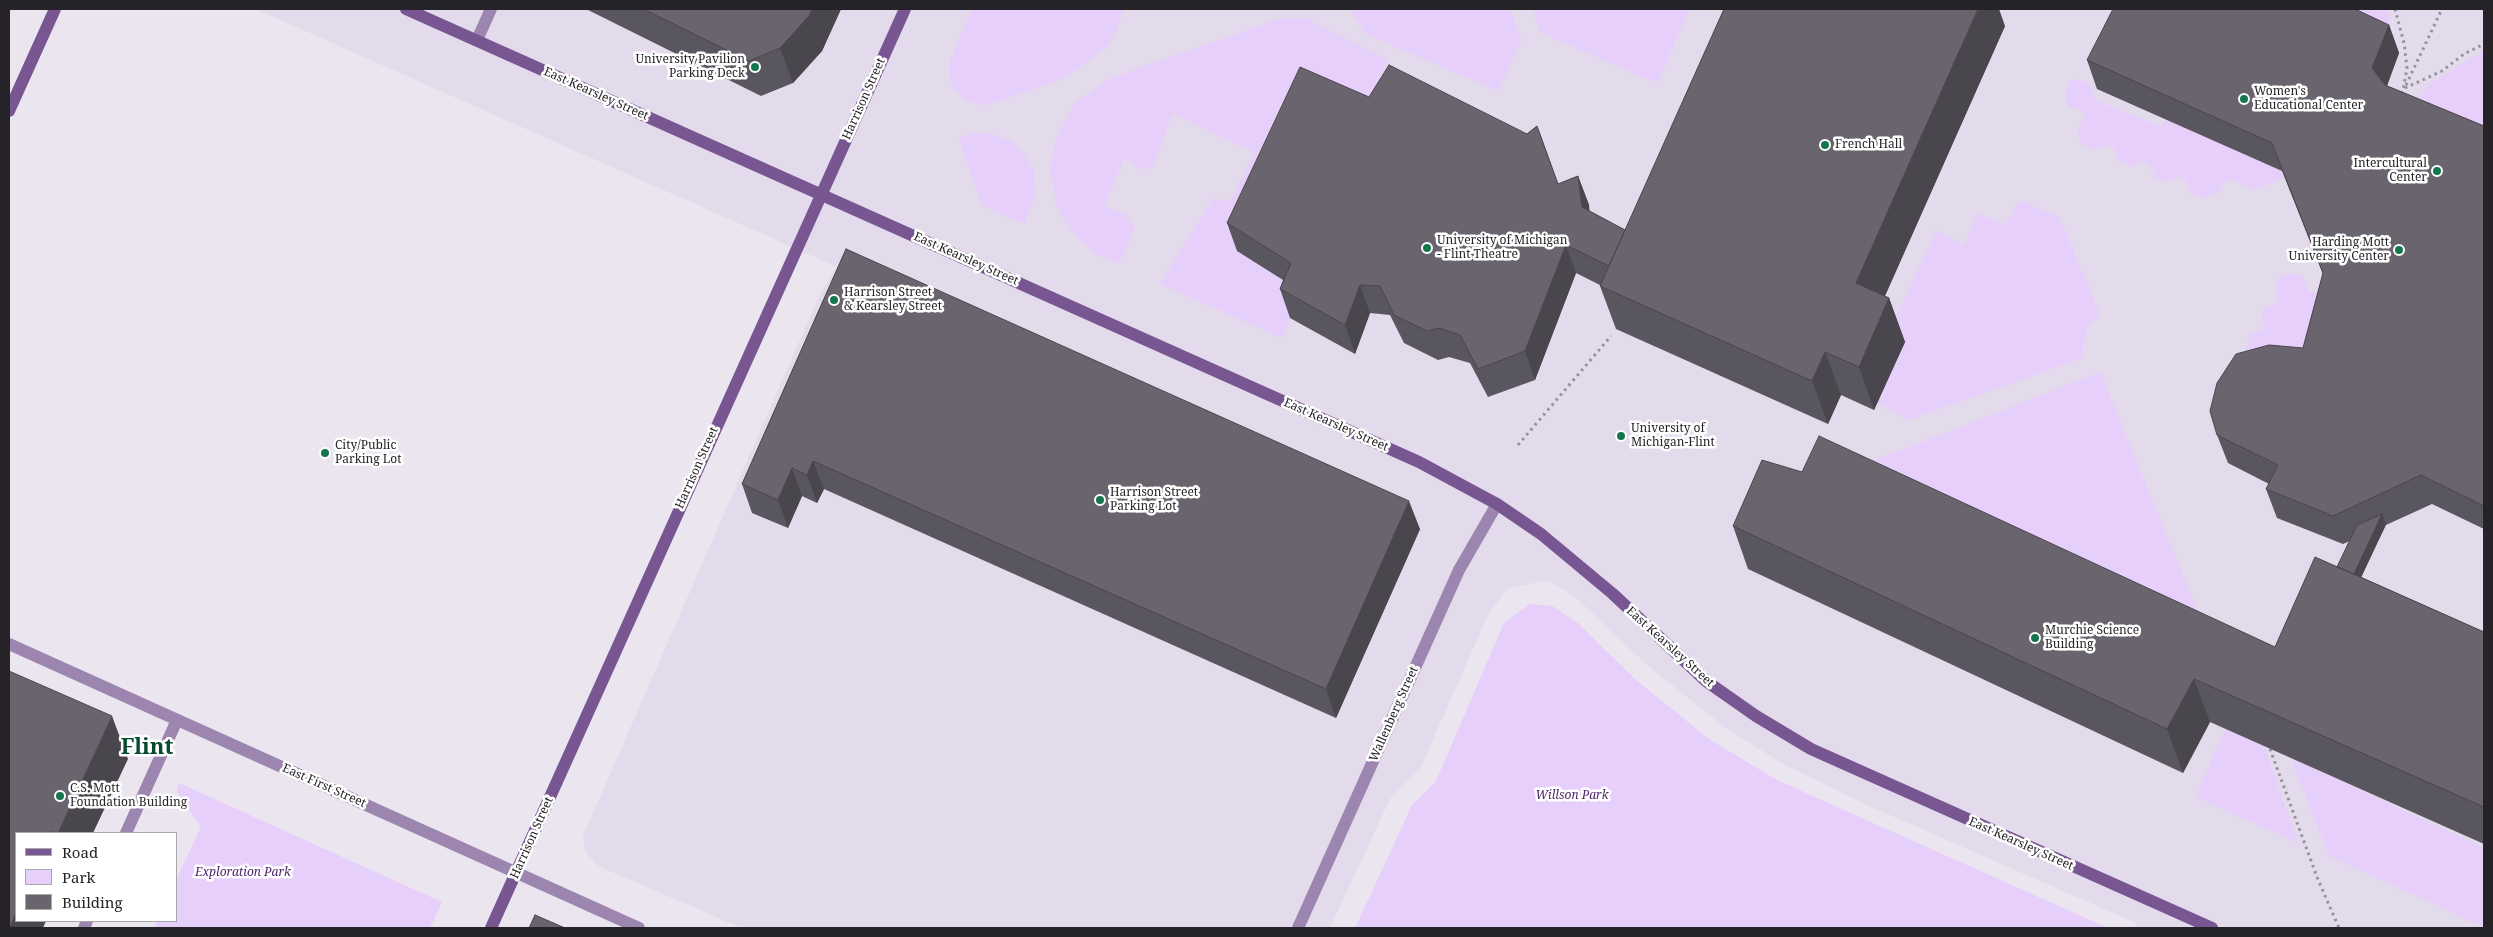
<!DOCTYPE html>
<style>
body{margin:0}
#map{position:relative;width:2493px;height:937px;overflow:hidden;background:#ebe5f0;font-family:"Noto Serif",serif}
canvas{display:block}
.frame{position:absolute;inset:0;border:10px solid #252327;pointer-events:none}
.legend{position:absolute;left:15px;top:832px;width:162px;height:90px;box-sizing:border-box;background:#fff;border:1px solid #a8a7a9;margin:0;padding:6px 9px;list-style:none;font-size:15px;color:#252327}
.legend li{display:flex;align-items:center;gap:10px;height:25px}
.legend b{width:25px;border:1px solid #a8a7a9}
</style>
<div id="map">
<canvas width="2493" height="937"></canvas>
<div class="frame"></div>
<ul class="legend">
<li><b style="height:6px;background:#785692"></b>Road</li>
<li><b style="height:14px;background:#e7cffb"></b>Park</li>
<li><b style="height:14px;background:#69646e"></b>Building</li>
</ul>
</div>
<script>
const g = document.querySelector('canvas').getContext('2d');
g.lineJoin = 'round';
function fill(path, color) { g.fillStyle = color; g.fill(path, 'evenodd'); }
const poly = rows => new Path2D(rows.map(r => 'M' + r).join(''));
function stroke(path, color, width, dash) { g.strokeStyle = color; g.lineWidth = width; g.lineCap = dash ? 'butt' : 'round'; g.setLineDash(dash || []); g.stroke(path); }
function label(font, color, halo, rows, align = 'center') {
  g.font = font + ' "Noto Serif",serif'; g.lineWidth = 5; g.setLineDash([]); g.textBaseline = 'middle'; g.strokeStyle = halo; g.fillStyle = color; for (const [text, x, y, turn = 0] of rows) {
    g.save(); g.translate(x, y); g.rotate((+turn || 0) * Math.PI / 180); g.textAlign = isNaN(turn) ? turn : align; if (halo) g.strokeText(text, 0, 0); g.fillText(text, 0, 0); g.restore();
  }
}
const built = poly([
 [256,9,2484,9,2484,928,2135,928,2136,923,1867,805,1785,765,1724,727,1647,665,1575,597,1548,580,1507,589,1488,615,1420,769,1390,799,1330,928,742,928,598,866,585,852,583,836,821,292,837,267]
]);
const green = poly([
 [972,9,1124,9,1117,30,1106,47,1079,68,1057,81,988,105,974,103,964,99,954,88,949,75,950,61],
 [1352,9,1509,9,1522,40,1498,91,1366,34,1352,13],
 [1533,9,1689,9,1659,80,1651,81,1540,32],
 [2310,9,2387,9,2391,27,2386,44],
 [1306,18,1388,60,1368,107,1237,251,1301,291,1282,338,1160,284,1213,198,1230,202,1255,153,1173,113,1153,166,1142,170,1124,159,1104,205,1125,215,1135,228,1119,264,1094,253,1073,233,1057,207,1050,169,1057,135,1076,102,1111,78,1278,19],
 [2484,50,2484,147,2407,114,2430,84],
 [2078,79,2089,84,2097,101,2162,127,2166,119,2282,171,2284,178,2254,190,2230,179,2226,181,2219,192,2203,198,2191,194,2185,179,2178,176,2166,182,2156,178,2150,165,2143,160,2131,167,2120,161,2114,149,2109,145,2094,150,2083,145,2077,133,2084,117,2083,111,2068,107,2065,94,2069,81],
 [975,133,993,134,1010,141,1024,154,1034,170,1036,195,1024,224,982,205,958,138],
 [2020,200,2060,218,2100,315,2088,326,2083,345,2083,358,1908,420,1878,403,1904,342,1888,334,1936,231,1964,245,1978,213,2005,225],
 [2292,273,2302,276,2309,292,2319,292,2314,376,2245,353,2251,333,2262,331,2264,324,2261,317,2265,307,2279,302,2275,286,2281,277],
 [2100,372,2199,614,1871,462],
 [1530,604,1552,606,1579,624,1636,680,1709,739,1777,780,2108,928,1355,928,1412,805,1436,781,1504,623],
 [2225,729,2264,746,2298,843,2196,797],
 [2291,758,2484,848,2484,927,2329,856],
 [179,783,442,902,430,928,154,928,157,921,176,921,176,880,201,827,177,792]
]);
const path = poly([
 [2395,9,2404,43,2407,68,2402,96],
 [2406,85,2442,9],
 [2405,88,2442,71,2464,54,2484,44],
 [1518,445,1611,336],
 [2270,749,2317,877,2339,928]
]);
const lane = poly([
 [477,40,491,9],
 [126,833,177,720],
 [84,928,87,921]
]);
const street = poly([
 [9,644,639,928],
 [1298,928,1459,570,1497,504]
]);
const secondary = poly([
 [406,9,1419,462,1497,504,1541,534,1613,594,1706,681,1756,716,1811,749,2212,928],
 [9,111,55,9],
 [491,928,905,9]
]);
const wall = poly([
 [586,9,841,9,822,51,793,83,761,96],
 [2389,25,2399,53,2387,86,2484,126,2484,529,2432,504,2386,525,2361,577,2484,632,2484,844,2210,722,2183,773,1748,569,1733,526,2275,647,2337,567,2350,541,2343,544,2277,518,2266,489,2269,484,2228,463,2217,435,2303,348,2323,274,2282,171,2097,89,2087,60],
 [2005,26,1885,296,1889,298,1905,342,1874,410,1841,395,1828,424,1616,329,1600,286,1600,285,1576,273,1535,380,1488,397,1470,363,1449,357,1438,360,1404,343,1390,315,1370,313,1355,354,1290,318,1280,289,1283,280,1237,251,1227,223,1369,97,1527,134,1537,126,1558,184,1578,176,1589,205,1589,211,1625,230],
 [846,249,1420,529,1336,718,824,489,817,503,802,496,788,528,752,513,742,484]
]);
const shadedWall = poly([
 [812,9,841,9,822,51,793,83,780,48],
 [1978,9,1999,9,2005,26,1871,327,1856,283],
 [2389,25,2399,53,2383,96,2372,68],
 [1578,176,1589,205,1592,235,1582,207],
 [1566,245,1576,273,1535,380,1525,351],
 [1360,285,1370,313,1355,354,1345,325],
 [1889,298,1905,342,1874,410,1859,367],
 [1825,352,1841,395,1828,424,1812,381],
 [813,461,824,489,817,503,807,475],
 [792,468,802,496,788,528,778,500],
 [1409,501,1420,529,1336,718,1326,689],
 [2382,514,2386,524,2347,608,2343,597],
 [2194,679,2210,722,2183,773,2167,729],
 [112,716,128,759,93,833,58,833],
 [16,911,16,921,46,921,43,928,10,928]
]);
const building = poly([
 [643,9,812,9,809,16,780,48,749,61,643,9],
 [1724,9,1978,9,1856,283,1889,298,1859,367,1825,352,1812,381,1600,286,1724,9],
 [2113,9,2355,9,2389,25,2372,68,2385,85,2484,126,2484,506,2421,475,2333,516,2266,489,2278,465,2217,435,2210,411,2217,383,2236,354,2269,345,2303,348,2323,273,2272,143,2087,60,2113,9],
 [1389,65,1527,134,1537,126,1558,184,1578,176,1582,207,1625,230,1609,266,1566,245,1525,351,1478,369,1460,335,1439,328,1427,331,1394,315,1380,286,1360,285,1345,325,1280,289,1291,263,1227,223,1300,67,1369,97,1389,65],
 [846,249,1409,501,1326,689,813,461,807,475,792,468,778,500,742,484,846,249],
 [1819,436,2275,647,2315,557,2484,632,2484,807,2194,679,2167,729,1733,526,1762,460,1802,472,1819,436],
 [2382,514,2354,574,2337,567,2357,525,2382,514],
 [9,671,112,716,58,833,51,831,50,833,16,833,16,911,10,928,9,928,9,671],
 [535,915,565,928,529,928,535,915]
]);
const markers = [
 [755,67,5,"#15764d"],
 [2244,99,5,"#15764d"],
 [1825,145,5,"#15764d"],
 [2437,171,5,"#15764d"],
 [1427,248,5,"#15764d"],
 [2399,250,5,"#15764d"],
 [834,300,5,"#15764d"],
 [1621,436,5,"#15764d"],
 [325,453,5,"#15764d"],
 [1100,500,5,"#15764d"],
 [2035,638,5,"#15764d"],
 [60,796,5,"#15764d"]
];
const poiNames = [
 ["University Pavilion",745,60,"right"],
 ["Parking Deck",745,74,"right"],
 ["Women's",2254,92],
 ["Educational Center",2254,106],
 ["French Hall",1835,145],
 ["Intercultural",2427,164,"right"],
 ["Center",2427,178,"right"],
 ["University of Michigan",1437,241],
 ["- Flint Theatre",1437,255],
 ["Harding Mott",2389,243,"right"],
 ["University Center",2389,257,"right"],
 ["Harrison Street",844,293],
 ["& Kearsley Street",844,307],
 ["University of",1631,429],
 ["Michigan-Flint",1631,443],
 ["City/Public",335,446],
 ["Parking Lot",335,460],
 ["Harrison Street",1110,493],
 ["Parking Lot",1110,507],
 ["Murchie Science",2045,631],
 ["Building",2045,645],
 ["C.S. Mott",70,789],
 ["Foundation Building",70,803]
];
const streetNames = [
 ["East Kearsley Street",596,94,24],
 ["Harrison Street",864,99,-66],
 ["East Kearsley Street",966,259,24],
 ["East Kearsley Street",1336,425,24],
 ["Harrison Street",697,468,-66],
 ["East Kearsley Street",1670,647,42],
 ["Wallenberg Street",1394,714,-66],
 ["East First Street",324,786,24],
 ["Harrison Street",532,838,-66],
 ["East Kearsley Street",2021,844,24]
];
const parkNames = [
 ["Willson Park",1572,796],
 ["Exploration Park",243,873]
];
const townNames = [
 ["Flint",147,748]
];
fill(built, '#e3daec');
fill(green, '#e7cffb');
stroke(path, '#959199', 3, [2.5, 4]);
stroke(lane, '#9c86af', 12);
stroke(street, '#9c86af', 12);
stroke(secondary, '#785692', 12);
fill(wall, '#5a565f');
fill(shadedWall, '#4a464d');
fill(building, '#69646e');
stroke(building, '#4a464d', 1);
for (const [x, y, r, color] of markers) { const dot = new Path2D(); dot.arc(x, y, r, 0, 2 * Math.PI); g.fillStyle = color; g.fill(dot); stroke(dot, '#fff', 2); }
label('12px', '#252327', '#fff', poiNames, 'left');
label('12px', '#252327', '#fff', streetNames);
label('italic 12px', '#4d2568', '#fff', parkNames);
label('bold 22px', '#074b2f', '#fff', townNames);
</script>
